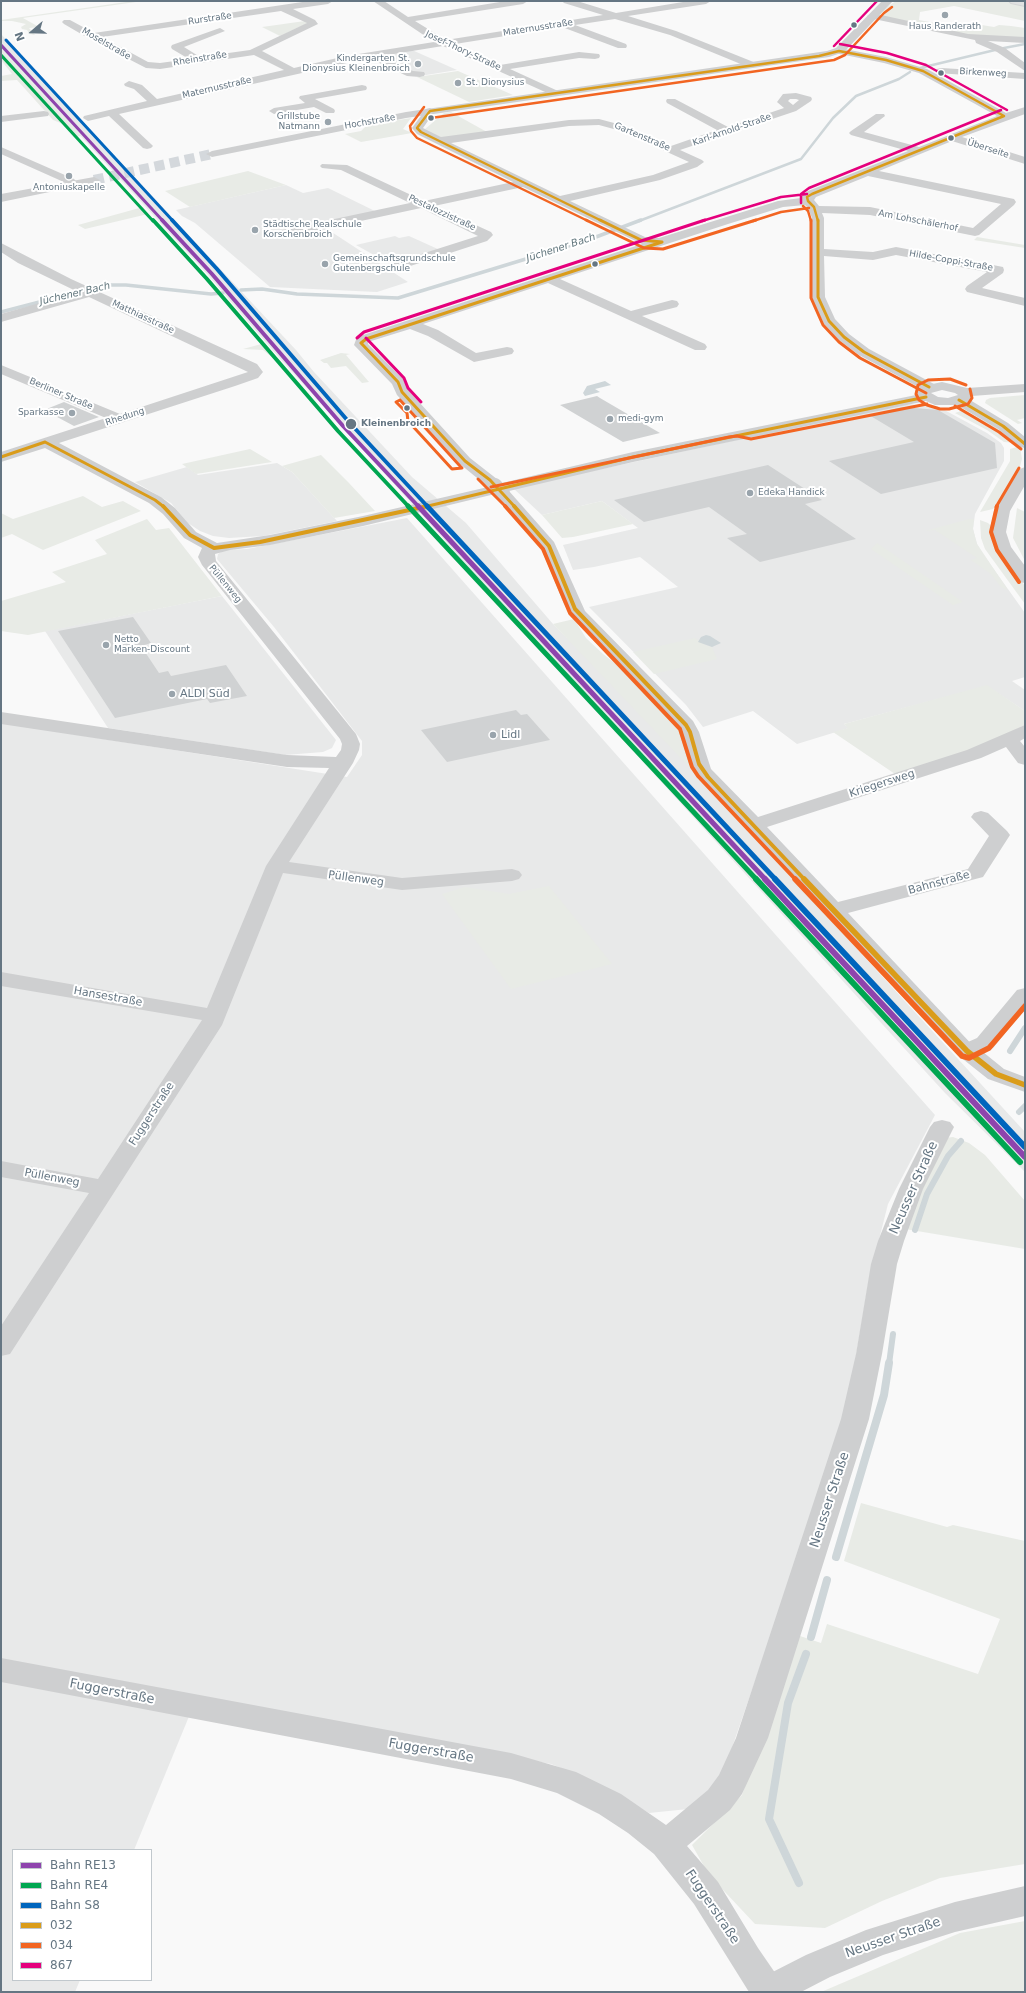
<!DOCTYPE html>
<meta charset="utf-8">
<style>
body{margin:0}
#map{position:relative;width:1026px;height:1993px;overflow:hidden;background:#f9f9f9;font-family:"DejaVu Sans",sans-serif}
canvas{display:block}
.frame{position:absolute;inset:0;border:2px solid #657683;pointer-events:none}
.legend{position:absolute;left:12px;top:1849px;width:140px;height:132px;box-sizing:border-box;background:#fff;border:1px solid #c1c8cd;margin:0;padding:5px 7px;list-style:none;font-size:12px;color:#657683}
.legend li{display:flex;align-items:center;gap:8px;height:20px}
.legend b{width:20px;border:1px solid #c1c8cd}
.north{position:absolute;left:12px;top:12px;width:40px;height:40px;-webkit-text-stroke:3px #fff;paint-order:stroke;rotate:250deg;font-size:11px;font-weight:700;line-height:16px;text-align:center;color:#657683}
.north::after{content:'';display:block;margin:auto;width:14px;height:18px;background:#657683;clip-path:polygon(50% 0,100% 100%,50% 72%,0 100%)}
</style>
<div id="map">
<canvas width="1026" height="1993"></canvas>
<div class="frame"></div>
<ul class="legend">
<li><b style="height:5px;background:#8e44ad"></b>Bahn RE13</li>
<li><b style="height:5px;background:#00a651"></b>Bahn RE4</li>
<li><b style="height:5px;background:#0065bd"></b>Bahn S8</li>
<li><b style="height:5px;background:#da9c1a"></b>032</li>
<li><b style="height:5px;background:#f26522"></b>034</li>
<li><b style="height:5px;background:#e5007d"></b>867</li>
</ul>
<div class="north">N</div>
</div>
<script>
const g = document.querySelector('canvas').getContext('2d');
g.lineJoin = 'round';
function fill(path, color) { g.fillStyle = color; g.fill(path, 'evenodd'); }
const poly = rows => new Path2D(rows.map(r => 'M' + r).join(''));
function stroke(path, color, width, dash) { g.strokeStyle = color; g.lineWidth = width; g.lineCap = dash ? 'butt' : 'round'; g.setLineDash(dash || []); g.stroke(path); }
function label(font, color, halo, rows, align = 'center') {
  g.font = font + ' "DejaVu Sans",sans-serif'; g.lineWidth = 4; g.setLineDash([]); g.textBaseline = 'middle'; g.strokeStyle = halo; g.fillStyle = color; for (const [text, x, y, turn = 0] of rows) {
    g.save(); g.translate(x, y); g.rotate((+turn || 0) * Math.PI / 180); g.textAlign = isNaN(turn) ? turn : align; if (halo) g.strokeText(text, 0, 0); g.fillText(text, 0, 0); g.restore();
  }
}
const built = poly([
 [1,34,296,350,314,372,412,477,466,523,553,624,625,696,1025,1132,1025,1172,945,1093,489,593,442,537,275,353,208,275,1,49],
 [412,50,457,70,426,75,409,72,379,58,395,55,392,53],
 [286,185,303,193,328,188,383,215,324,227,408,282,377,292,270,287,195,223,182,216,176,210],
 [395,236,399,238,409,236,440,250,392,265,356,245],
 [904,404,937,406,987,433,1001,443,1004,448,1004,461,975,514,973,529,977,544,983,554,1025,613,1025,677,1012,681,1025,690,1025,711,987,686,844,724,849,728,797,744,753,711,703,727,686,705,589,607,678,587,640,557,594,567,573,570,563,545,638,528,602,501,542,515,513,488],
 [277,463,292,472,337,521,263,536,229,538,213,536,200,531,188,523,171,503,135,482,187,467,198,475],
 [407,518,935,1115,888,1204,869,1279,850,1391,816,1506,728,1759,715,1785,688,1809,649,1813,593,1781,551,1764,197,1697,134,1850,13,1850,13,1980,80,1980,75,1992,1,1992,1,723,347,777,362,755,362,741,274,627,217,559,218,554,224,550,247,549],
 [222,596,336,740,332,748,323,752,285,755,108,728,45,631]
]);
const green = poly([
 [133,1,143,1,23,18,39,27,29,28,35,35,30,34,27,30,22,29,21,27,26,24,12,21,1,21,1,20],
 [896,1,1003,1,1025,4,1025,21,954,6,920,12,919,20,951,26,963,22,994,27,999,25,1011,26,1025,28,1025,39,974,37,880,16,887,7],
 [305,21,308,23,280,36,262,27],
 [1,49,81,136,74,137,63,124,53,120,17,80,1,81,1,76,12,74,1,60],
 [458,71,513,95,469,102,417,77],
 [451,112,487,132,444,139,425,129,444,113],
 [411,118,403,129,412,133,361,142,345,134,361,131,367,125],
 [248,171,286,185,190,207,165,191],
 [143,207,148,214,85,229,78,225],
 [977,237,1025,245,1025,248,974,240],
 [265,343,284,367,263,350,243,349],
 [341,353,350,354,346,355,369,382,362,383,346,366,331,368,327,363,324,363,320,360],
 [1025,395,1025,418,1017,420,1022,423,1018,424,985,403,986,400,990,398],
 [964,410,994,426,1017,443,1004,442,987,430,955,413],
 [1020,446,1022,459,1019,470,1007,489,993,509,980,512,1010,461,1010,449],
 [250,449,272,462,196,474,182,464],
 [321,455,349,483,375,511,334,518,292,472,282,466],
 [83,496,102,507,123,501,141,511,43,550,12,534,1,538,1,513,13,519],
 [602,501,633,524,573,537,562,538,542,515],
 [1017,508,1025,512,1025,561,1013,538],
 [147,519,156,530,169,528,222,596,28,635,1,631,1,601,66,582,52,572,107,554,95,540],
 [969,519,974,519,973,529,977,544,1008,590,1001,587,991,574,971,560,977,558,935,530,925,531],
 [980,520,988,523,992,527,998,549,1025,586,1025,604,985,549,981,538],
 [877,543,963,602,953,605,871,549],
 [574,619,586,638,603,654,616,664,633,682,637,681,676,723,696,774,553,624],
 [695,638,707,646,712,647,717,659,654,674,633,652],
 [987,685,1025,711,1025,725,986,745,895,774,833,732,848,728,844,724],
 [549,886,612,964,511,989,442,894,465,887,509,894],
 [953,1137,969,1143,985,1155,1025,1201,1025,1249,905,1229,945,1138],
 [861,1503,947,1527,953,1525,1025,1541,1025,1864,940,1878,882,1901,825,1928,755,1924,709,1875,692,1845,742,1795,797,1635,821,1643,827,1624,978,1674,1000,1619,844,1561],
 [1025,1921,1025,1992,821,1992,960,1933]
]);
const water = poly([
 [605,381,611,385,595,389,600,392,585,396,583,393,587,386],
 [706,635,710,636,721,643,712,647,698,642,701,637]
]);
const streamFar3 = poly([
 [1004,48,1025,44],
 [920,68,995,50],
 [639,221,801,159,833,118,856,96,899,79,910,72]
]);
const streamFar2 = poly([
 [86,290,104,285,126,285,211,294,223,293],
 [241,290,262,289,297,294,398,298,588,240,641,220],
 [1,312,74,293]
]);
const streamFar1 = poly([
 [1010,1051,1025,1028],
 [1019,1112,1025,1106],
 [915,1230,927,1194,948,1156,961,1141],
 [889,1364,893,1334]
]);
const stream = poly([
 [836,1557,884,1395,889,1363],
 [811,1637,827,1580],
 [799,1883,769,1819,788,1703,806,1654]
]);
const building = poly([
 [597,396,600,398,660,433,623,442,560,405],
 [64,402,99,417,74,426,44,410],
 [903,407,938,410,995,443,997,468,881,494,829,461,914,442,869,415],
 [768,465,822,500,805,504,856,539,760,562,727,538,747,534,709,507,644,522,614,500],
 [133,617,151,643,141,646,159,673,168,671,171,676,226,665,247,696,210,703,207,699,115,718,58,631],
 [516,710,521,715,527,714,550,740,447,762,421,730]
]);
const tertiaryTunnel = poly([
 [94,180,212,154]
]);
const minor = poly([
 [309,1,333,1,328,4,293,9,315,20,318,24,262,51,294,68,346,56,434,42,373,1,384,1,408,17,506,1,528,1,523,4,415,21,446,40,603,15,564,3,562,1,577,1,616,13,689,1,711,1,706,4,628,16,676,31,756,63,757,65,752,68,748,67,670,35,615,19,575,25,626,44,627,46,626,48,618,48,562,27,455,44,500,65,579,52,599,54,600,56,599,58,595,59,579,58,510,69,558,91,559,93,554,96,443,46,381,56,413,71,424,72,425,74,424,76,420,77,407,76,369,58,119,114,151,144,153,146,151,148,147,149,143,148,109,116,88,121,83,118,84,116,147,101,134,89,125,86,124,84,129,81,142,85,157,99,284,70,254,55,160,69,146,68,88,38,64,24,62,22,64,20,70,20,94,33,309,1],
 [281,11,307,23,250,50,200,57,184,47,225,31,220,28,217,29,172,45,171,47,172,49,189,59,160,63,148,62,102,37,281,11],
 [872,13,968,34,1025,37,1025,43,988,41,1005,48,1025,63,1025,71,997,52,976,43,975,40,869,18,867,16,872,13],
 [839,48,886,57,927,69,1006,113,1025,107,1025,114,962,137,1025,157,1025,164,952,141,879,171,1014,199,1016,202,1014,205,979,235,975,236,870,215,822,213,824,218,824,249,873,252,896,247,998,266,1003,267,1004,270,1003,273,982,288,1025,298,1025,306,967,292,965,289,967,286,987,272,896,255,873,260,824,256,825,297,835,319,849,334,869,349,934,384,936,387,934,390,924,390,859,355,839,340,824,324,811,297,812,218,808,208,805,205,783,207,728,224,560,279,631,311,672,300,677,301,679,304,677,307,642,316,705,344,707,347,705,350,695,350,548,283,423,324,438,330,476,353,507,347,512,348,514,351,512,354,474,362,428,336,410,329,368,342,368,344,403,379,409,391,470,458,502,483,633,452,926,393,931,394,933,397,931,400,926,401,633,462,509,491,554,542,585,611,693,721,699,732,711,769,758,817,967,750,1025,725,1025,738,1020,741,1025,747,1025,765,1018,763,1006,747,981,758,767,827,838,902,968,869,989,836,971,817,974,813,981,811,988,813,1007,831,1010,835,983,877,848,913,978,1051,975,1056,967,1058,959,1056,697,776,689,764,678,728,572,617,564,604,539,543,495,494,363,526,270,545,230,550,215,554,216,561,356,734,360,744,359,750,353,763,289,862,402,878,512,869,519,871,522,875,519,879,512,881,402,890,283,873,222,1025,10,1354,1,1356,1,1326,89,1193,1,1177,1,1161,98,1179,202,1020,1,986,1,972,207,1008,266,866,329,768,287,767,1,724,1,712,287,755,336,757,341,750,342,744,340,739,202,565,198,557,202,548,184,538,163,514,149,503,45,448,1,462,1,452,106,418,1,374,1,365,120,414,248,372,89,297,1,322,1,314,78,292,18,263,1,252,1,243,71,279,257,364,263,372,258,378,235,386,59,443,161,497,175,508,196,532,217,543,270,535,363,516,488,487,460,464,397,395,392,384,354,345,357,337,642,244,523,187,434,206,491,232,493,235,487,241,398,270,390,270,388,267,390,264,478,236,421,208,282,238,278,237,276,234,278,231,410,203,341,170,322,168,320,166,322,164,347,165,424,201,513,182,417,134,412,128,426,109,430,108,435,111,423,128,441,137,569,120,599,119,629,127,671,146,717,130,667,103,666,101,667,99,675,99,728,127,784,108,777,102,783,94,796,93,811,97,812,99,811,101,796,111,680,150,702,160,704,162,697,167,660,180,570,201,645,237,659,238,778,201,801,198,803,194,808,191,908,151,851,135,849,133,851,131,876,114,884,114,885,116,864,132,919,147,997,116,919,73,884,63,835,53,834,51,835,49,839,48],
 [790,99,796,99,799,100,793,105,788,101,790,99],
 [599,125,621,131,689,162,653,175,560,196,451,143,569,126,599,125],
 [868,176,1001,204,973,228,870,207,819,206,814,200,816,197,868,176],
 [941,68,1025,73,1025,79,937,73,936,71,937,69,941,68],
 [362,85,366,86,367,88,366,90,315,99,334,109,335,111,334,113,326,113,314,107,274,114,269,111,274,108,305,103,299,98,300,96,362,85],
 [44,111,48,112,49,114,48,116,1,122,1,116,44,111],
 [1,147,74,179,76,181,74,183,66,183,1,154,1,147],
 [942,1120,950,1122,954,1127,923,1189,904,1241,897,1264,882,1354,869,1419,768,1738,742,1794,730,1810,687,1846,718,1882,758,1948,780,1980,785,1992,749,1992,694,1904,654,1854,628,1833,599,1814,557,1793,511,1779,1,1682,1,1658,511,1753,576,1772,621,1794,666,1825,708,1790,719,1775,736,1738,841,1419,856,1354,871,1264,878,1241,899,1189,930,1127,934,1122,942,1120]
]);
const tertiary = poly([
 [882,1,893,1,844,52,829,57,406,118,212,157,206,154,212,151,406,112,827,51,836,48,882,1],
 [94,177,100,180,98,182,1,202,1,194,94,177],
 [942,382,967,388,1025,384,1025,392,972,396,970,400,1008,423,1025,437,1025,448,1020,447,998,429,957,405,935,405,919,398,917,395,916,390,918,387,942,382],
 [942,390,955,393,958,395,948,398,938,397,931,393,942,390],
 [1025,467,1025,485,1010,511,1006,532,1011,547,1025,566,1025,583,1019,582,995,547,990,532,994,511,1020,469,1025,467],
 [1025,988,1025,1009,993,1048,983,1052,1004,1069,1025,1077,1025,1092,988,1079,959,1056,956,1051,959,1046,977,1038,1017,990,1025,988],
 [1025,1886,1025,1916,955,1932,883,1955,830,1977,801,1992,750,1992,755,1981,806,1955,866,1930,955,1902,1025,1886]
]);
const primary = poly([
 [1009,1,1025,1,1025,6,1011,3,1009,1]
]);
const minorBridge = poly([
 [495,485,503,494]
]);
const bus1Far3 = poly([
 [430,111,819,56,839,51,886,60,923,71,1004,116],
 [430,111,417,128,421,132,602,221],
 [808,201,814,207,818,221],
 [808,201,807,197,812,194,1004,116]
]);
const bus1Far2 = poly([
 [600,220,641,240,662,242],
 [818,220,818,297,829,321,844,337,864,352,929,387],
 [361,343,398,382,402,392,465,461,490,480,515,507],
 [361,343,366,339,662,242],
 [959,400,1003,426,1025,444],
 [45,442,155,500,164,507],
 [1,457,45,442],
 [424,507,633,457,926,397]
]);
const bus1Far1 = poly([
 [163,506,190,535,214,548],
 [514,506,549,546,575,609,686,725,690,732,699,764,708,777,805,880],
 [214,548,260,542,428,506]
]);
const bus1 = poly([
 [804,879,967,1051,996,1074,1025,1085]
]);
const bus2Far3 = poly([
 [424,107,410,126,411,131,417,138,588,221],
 [431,118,834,60,845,55,884,13,892,7],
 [803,206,808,211,811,221],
 [753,221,781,212,809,208]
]);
const bus2Far2 = poly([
 [586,220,644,248,663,249,756,220],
 [811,220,811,298,823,325,839,342,860,358,926,393],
 [966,385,950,379,928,380,918,385,916,394,919,400,927,405,940,409,949,409,968,404,972,398,970,389],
 [400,400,460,466,462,468,452,469,408,421,407,413,396,402,400,400],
 [955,406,999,432,1021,449],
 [478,479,506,507],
 [491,487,729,437,737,436,751,439,927,404],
 [996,507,1019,468]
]);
const bus2Far1 = poly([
 [505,506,543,549,570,613,680,729,692,767,698,776,796,880],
 [997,506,991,532,997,550,1019,582]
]);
const bus2 = poly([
 [795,879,962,1056,969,1058,989,1048,1025,1006]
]);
const bus3Far1 = poly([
 [840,44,887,53,926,65,1007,110],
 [834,46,877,1],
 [801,203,801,194,809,188,1001,110],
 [702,221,781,197,807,194]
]);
const bus3 = poly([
 [357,338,364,332,705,220],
 [366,338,404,378,408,388,421,402]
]);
const rail1Far3 = poly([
 [1,45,163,221]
]);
const rail1Far2 = poly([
 [162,220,212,274,343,426,419,507]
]);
const rail1Far1 = poly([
 [418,506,766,880]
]);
const rail1 = poly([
 [765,879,1025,1157]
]);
const rail2Far3 = poly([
 [1,55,153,221]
]);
const rail2Far2 = poly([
 [153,220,207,279,338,431,409,507]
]);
const rail2Far1 = poly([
 [408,506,757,880]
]);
const rail2 = poly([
 [756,879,1020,1162]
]);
const rail3Far3 = poly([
 [6,40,173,221]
]);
const rail3Far2 = poly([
 [172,220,217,269,348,421,428,507]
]);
const rail3Far1 = poly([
 [427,506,776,880]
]);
const rail3 = poly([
 [775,879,1025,1147]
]);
const markers = [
 [945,15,4,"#99a4ac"],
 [854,25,3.5,"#657683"],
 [418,64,4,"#99a4ac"],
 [941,73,3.5,"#657683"],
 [458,83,4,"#99a4ac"],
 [431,118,3.5,"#657683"],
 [328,122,4,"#99a4ac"],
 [951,138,3.5,"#657683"],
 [69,176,4,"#99a4ac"],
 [255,230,4,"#99a4ac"],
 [325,264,4,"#99a4ac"],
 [595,264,3.5,"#657683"],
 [407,408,3.5,"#657683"],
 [72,413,4,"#99a4ac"],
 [610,419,4,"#99a4ac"],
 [351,424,6,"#657683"],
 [750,493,4,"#99a4ac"],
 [106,645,4,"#99a4ac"],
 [172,694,4,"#99a4ac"],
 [493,735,4,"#99a4ac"]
];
const farStreetnames = [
 ["Rurstraße",210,19,-8],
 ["Maternusstraße",538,28,-9],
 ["Moselstraße",106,44,30],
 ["Josef-Thory-Straße",463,51,25],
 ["Rheinstraße",200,59,-9],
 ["Birkenweg",983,73,3],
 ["Maternusstraße",217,88,-13],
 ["Hochstraße",370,122,-10],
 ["Karl-Arnold-Straße",732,130,-19],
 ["Gartenstraße",642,137,23],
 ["Überseite",988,149,18],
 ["Pestalozzistraße",442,213,25],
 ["Am Lohschälerhof",918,221,11],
 ["Hilde-Coppi-Straße",951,261,10],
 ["Matthiasstraße",143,317,25],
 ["Berliner Straße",61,394,23],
 ["Rhedung",125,417,-18],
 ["Püllenweg",225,584,51]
];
const farPoinames = [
 ["Haus Randerath",945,27,"center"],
 ["Kindergarten St.",410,59,"right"],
 ["Dionysius Kleinenbroich",410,69,"right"],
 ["St. Dionysius",466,83],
 ["Grillstube",320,117,"right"],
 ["Natmann",320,127,"right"],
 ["Antoniuskapelle",69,188,"center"],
 ["Städtische Realschule",263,225],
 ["Korschenbroich",263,235],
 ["Gemeinschaftsgrundschule",333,259],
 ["Gutenbergschule",333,269],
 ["Sparkasse",64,413,"right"],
 ["medi-gym",618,419],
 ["Edeka Handick",758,493],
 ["Netto",114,640],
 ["Marken-Discount",114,650]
];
const farStopnames = [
 ["Kleinenbroich",361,424]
];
const farWaternames = [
 ["Jüchener Bach",561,248,-18],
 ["Jüchener Bach",75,294,-13]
];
const poiNames = [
 ["ALDI Süd",180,694],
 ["Lidl",501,735]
];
const streetNames = [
 ["Kriegersweg",882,784,-18],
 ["Püllenweg",356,879,8],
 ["Bahnstraße",939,883,-15],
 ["Hansestraße",108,997,10],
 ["Fuggerstraße",152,1114,-57],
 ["Püllenweg",52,1178,11]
];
const nearStreetnames = [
 ["Neusser Straße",914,1188,-66],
 ["Neusser Straße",830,1500,-72],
 ["Fuggerstraße",112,1692,11],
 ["Fuggerstraße",431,1751,10],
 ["Fuggerstraße",712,1907,56],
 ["Neusser Straße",893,1938,-19]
];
fill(built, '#e8e9e9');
fill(green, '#e8ebe6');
fill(water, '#ced6d9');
stroke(streamFar3, '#ced6d9', 2.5);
stroke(streamFar2, '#ced6d9', 3.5);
stroke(streamFar1, '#ced6d9', 6);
stroke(stream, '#ced6d9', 8);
fill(building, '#d0d2d3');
stroke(tertiaryTunnel, '#d4d8dc', 10, [10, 5.5]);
stroke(primary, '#d5d6d7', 2);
fill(minor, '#cecfd0');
fill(tertiary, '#cecfd0');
fill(primary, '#e1e2e2');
stroke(minorBridge, '#cecfd0', 14);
stroke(bus1Far3, '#da9c1a', 2.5);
stroke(bus1Far2, '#da9c1a', 3);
stroke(bus1Far1, '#da9c1a', 4);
stroke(bus1, '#da9c1a', 5.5);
stroke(bus2Far3, '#f26522', 2.5);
stroke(bus2Far2, '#f26522', 3);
stroke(bus2Far1, '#f26522', 4);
stroke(bus2, '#f26522', 5.5);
stroke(bus3Far1, '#e5007d', 2.5);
stroke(bus3, '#e5007d', 3);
stroke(rail1Far3, '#8e44ad', 3);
stroke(rail1Far2, '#8e44ad', 4);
stroke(rail1Far1, '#8e44ad', 5);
stroke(rail1, '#8e44ad', 6);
stroke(rail2Far3, '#00a651', 3);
stroke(rail2Far2, '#00a651', 4);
stroke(rail2Far1, '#00a651', 5);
stroke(rail2, '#00a651', 6);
stroke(rail3Far3, '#0065bd', 3);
stroke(rail3Far2, '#0065bd', 4);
stroke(rail3Far1, '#0065bd', 5);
stroke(rail3, '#0065bd', 6);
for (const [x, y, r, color] of markers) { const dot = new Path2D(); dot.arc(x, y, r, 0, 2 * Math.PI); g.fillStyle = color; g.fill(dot); stroke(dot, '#fff', 1.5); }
label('9px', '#657683', '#fff', farStreetnames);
label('9px', '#657683', '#fff', farPoinames, 'left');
label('bold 9px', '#657683', '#fff', farStopnames, 'left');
label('italic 10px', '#60757c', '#fff', farWaternames);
label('11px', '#657683', '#fff', poiNames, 'left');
label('11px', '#657683', '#fff', streetNames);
label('13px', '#657683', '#fff', nearStreetnames);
</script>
